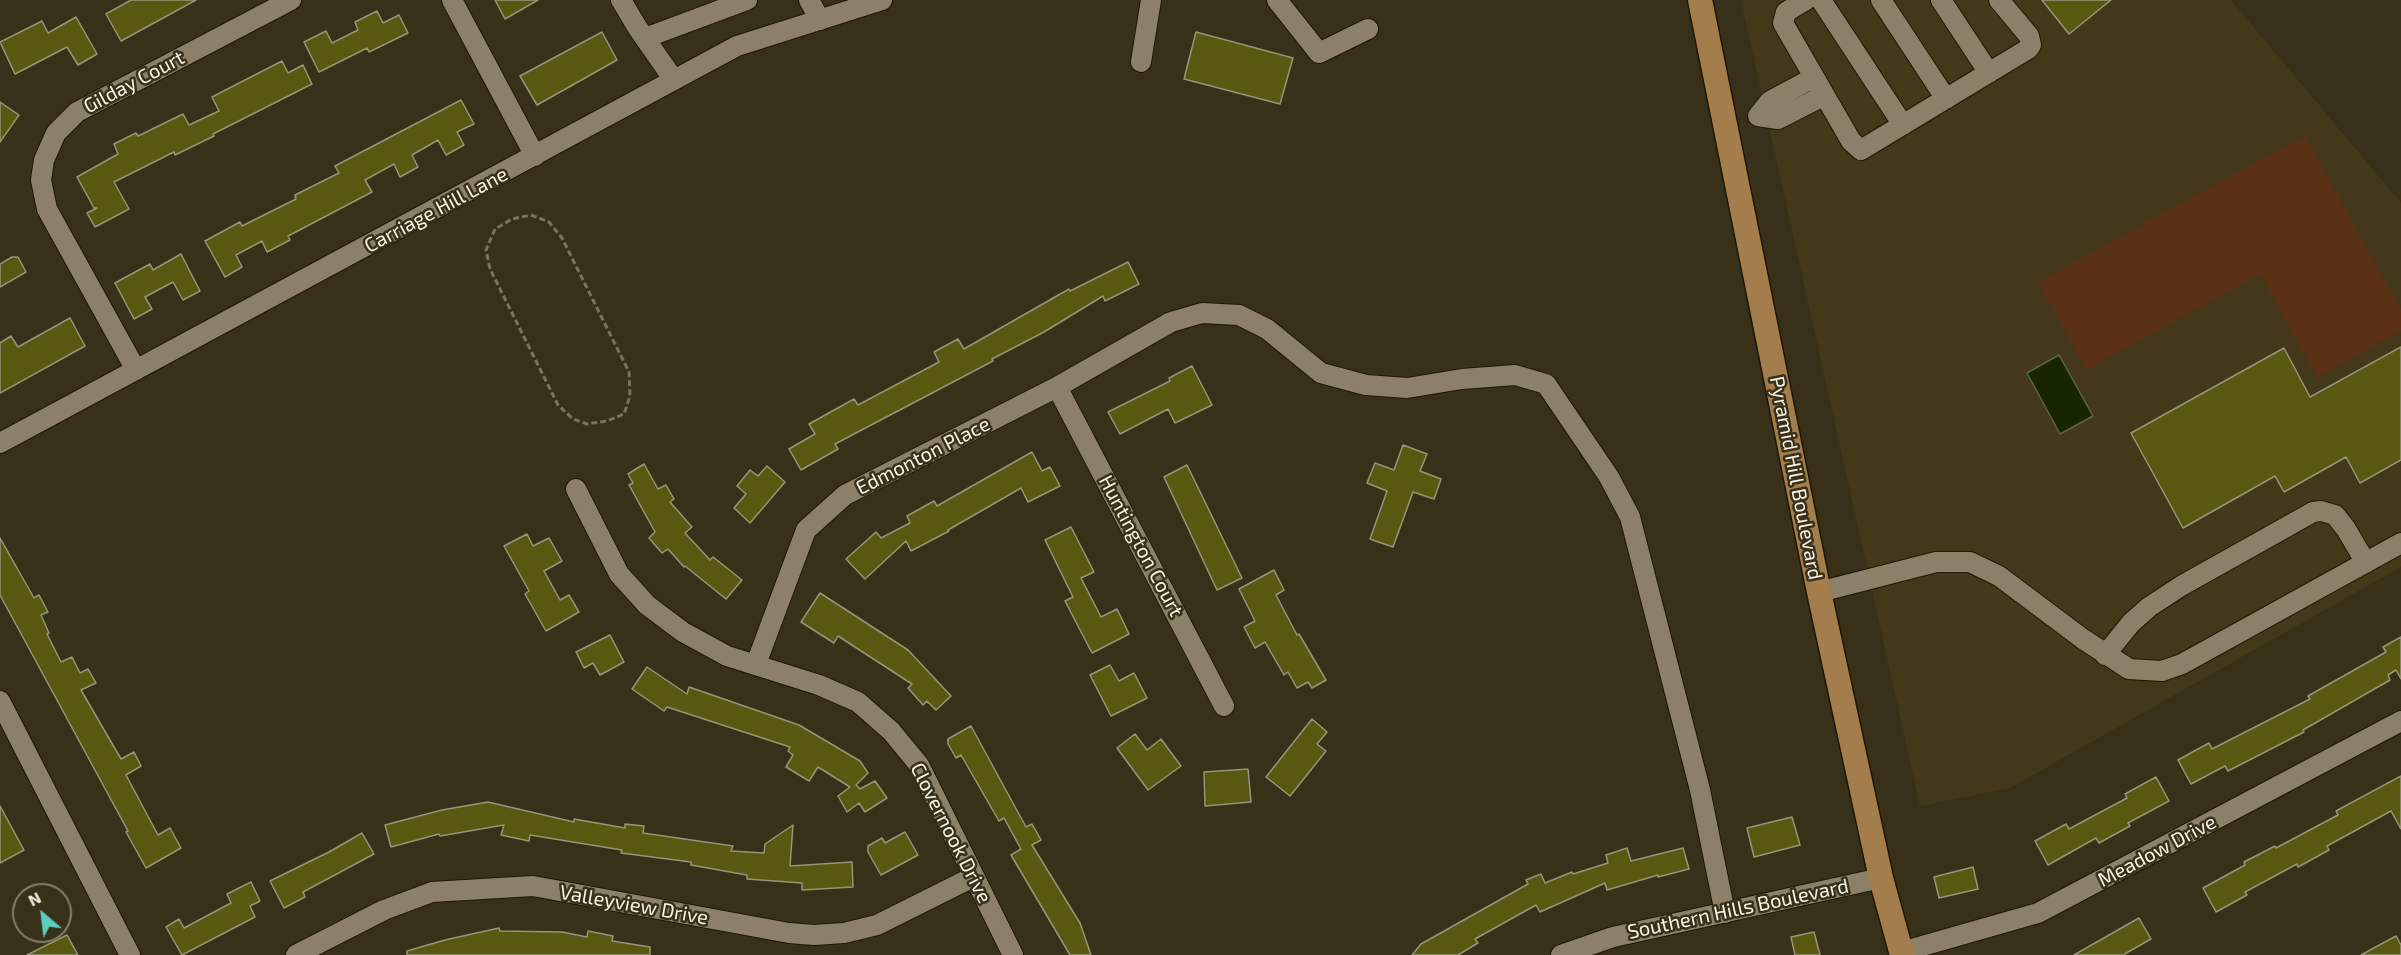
<!DOCTYPE html>
<style>
body{margin:0}
#map{position:relative;width:2401px;height:955px;overflow:hidden;background:#39301a;font-family:"Exo 2",sans-serif}
canvas{display:block}
.north{position:absolute;left:12px;top:883px;width:60px;height:60px;box-sizing:border-box;background:#39301a;border:2px solid #867e6b;border-radius:50%;rotate:332deg;font-size:16px;font-weight:700;line-height:24px;text-align:center;color:#f9f3e5}
.north::after{content:'';display:block;margin:auto;width:21px;height:27px;background:#59cebf;clip-path:polygon(50% 0,100% 100%,50% 72%,0 100%)}
</style>
<div id="map">
<canvas width="2401" height="955"></canvas>
<div class="north">N</div>
</div>
<script>
const g = document.querySelector('canvas').getContext('2d');
g.lineJoin = 'round';
function fill(path, color) { g.fillStyle = color; g.fill(path, 'evenodd'); }
const poly = rows => new Path2D(rows.map(r => 'M' + r).join(''));
function stroke(path, color, width, dash) { g.strokeStyle = color; g.lineWidth = width; g.lineCap = dash ? 'butt' : 'round'; g.setLineDash(dash || []); g.stroke(path); }
function label(font, color, halo, rows, align = 'center') {
  g.font = font + ' "Exo 2",sans-serif'; g.lineWidth = 5; g.setLineDash([]); g.textBaseline = 'middle'; g.strokeStyle = halo; g.fillStyle = color; for (const [text, x, y, turn = 0] of rows) {
    g.save(); g.translate(x, y); g.rotate((+turn || 0) * Math.PI / 180); g.textAlign = isNaN(turn) ? turn : align; if (halo) g.strokeText(text, 0, 0); g.fillText(text, 0, 0); g.restore();
  }
}
const built = poly([
 [1741,0,2231,0,2401,203,2401,567,2010,788,1920,806]
]);
const green = poly([
 [2305,135,2401,310,2401,331,2317,377,2260,274,2086,370,2038,282]
]);
const water = poly([
 [2059,355,2093,416,2060,434,2027,373,2059,355]
]);
const building = poly([
 [131,0,196,0,121,41,106,14,131,0],
 [495,0,538,0,505,19,495,0],
 [2042,0,2111,0,2069,34,2042,0],
 [377,11,383,23,399,15,408,33,369,52,367,48,319,72,304,42,326,31,332,43,358,30,355,22,377,11],
 [76,17,97,54,78,65,67,47,15,74,0,42,42,21,48,33,76,17],
 [602,32,617,60,537,105,520,76,602,32],
 [1196,32,1293,58,1280,104,1184,79,1196,32],
 [282,61,288,73,303,65,312,84,213,134,214,136,175,155,174,152,114,182,129,209,95,227,87,213,97,208,94,208,77,177,118,154,114,144,136,133,138,136,183,114,189,125,219,111,212,97,282,61],
 [461,100,474,124,457,132,464,145,446,155,438,140,412,155,418,167,400,177,394,164,365,180,372,192,288,236,290,240,267,252,262,241,236,255,242,267,225,277,205,241,240,222,242,226,296,199,295,195,339,173,335,166,461,100],
 [0,102,19,115,0,142,0,102],
 [181,254,200,291,183,300,173,282,145,297,152,309,134,319,115,283,150,264,153,270,181,254],
 [12,257,18,257,26,272,0,287,0,264,12,257],
 [1128,262,1139,284,1105,301,1103,296,1044,332,992,359,993,361,835,444,838,449,801,470,789,449,815,434,809,424,854,399,858,405,939,362,934,352,958,339,964,349,1069,289,1070,291,1128,262],
 [70,318,85,346,0,393,0,343,11,336,18,347,70,318],
 [2401,347,2401,460,2360,483,2346,457,2284,492,2275,476,2183,528,2131,433,2284,348,2310,397,2401,347],
 [1192,366,1212,405,1175,423,1168,409,1120,434,1108,412,1170,381,1169,378,1192,366],
 [1403,445,1427,454,1420,471,1441,479,1434,499,1413,492,1393,547,1370,539,1387,491,1367,483,1375,463,1394,470,1403,445],
 [1032,452,1042,471,1050,467,1060,486,1028,502,1021,488,948,530,949,531,911,551,906,541,865,579,846,559,876,532,881,538,910,523,907,516,934,501,937,506,1032,452],
 [644,464,658,489,666,485,674,499,670,502,692,527,685,533,710,560,713,557,742,580,726,599,685,566,684,567,668,549,662,553,649,538,655,532,629,485,633,483,628,474,644,464],
 [1187,465,1242,578,1217,590,1164,477,1187,465],
 [767,466,785,482,750,523,734,508,746,494,737,486,750,470,758,476,767,466],
 [1071,527,1094,572,1081,578,1101,617,1117,609,1129,634,1092,653,1065,601,1073,597,1045,540,1071,527],
 [527,534,533,546,549,538,562,561,544,571,560,600,569,595,579,612,546,631,525,594,529,591,504,546,527,534],
 [0,538,34,598,39,595,48,612,41,615,49,633,47,634,61,662,72,657,80,673,88,669,96,683,81,690,121,759,134,752,141,766,126,775,158,835,170,828,181,848,146,868,126,832,128,831,0,595,0,538],
 [1274,570,1284,590,1276,595,1297,635,1299,634,1326,680,1312,688,1308,682,1297,688,1288,672,1284,675,1265,642,1255,648,1244,627,1255,621,1239,589,1274,570],
 [820,593,908,650,951,696,936,710,927,701,923,705,908,688,912,684,838,636,834,643,801,622,820,593],
 [610,635,624,662,600,675,593,663,584,668,576,652,610,635],
 [2401,637,2401,679,2396,670,2388,675,2390,680,2303,730,2304,732,2228,771,2225,766,2191,784,2178,760,2209,743,2212,749,2310,699,2308,696,2386,652,2383,647,2401,637],
 [1110,665,1119,681,1134,673,1147,698,1111,716,1090,675,1110,665],
 [647,667,687,694,689,687,799,725,860,761,868,773,856,785,860,789,875,781,887,798,865,812,859,803,847,812,838,796,850,787,818,767,809,781,786,767,793,755,788,751,790,747,667,707,664,711,632,689,647,667],
 [1312,719,1327,732,1317,744,1326,751,1290,796,1266,777,1312,719],
 [971,726,1026,827,1032,824,1041,840,1032,845,1080,923,1091,955,1070,955,1011,855,1021,849,1004,818,999,821,961,755,956,758,948,744,948,739,971,726],
 [1135,734,1147,750,1161,739,1181,766,1148,790,1117,748,1135,734],
 [1248,769,1251,802,1205,806,1204,772,1248,769],
 [2401,776,2401,829,2391,811,2327,846,2329,850,2298,867,2297,864,2245,892,2247,895,2216,912,2203,888,2245,865,2244,862,2275,846,2276,848,2338,815,2336,811,2401,776],
 [2156,777,2169,801,2128,823,2130,826,2099,843,2096,838,2048,865,2035,841,2066,824,2069,829,2127,798,2125,794,2156,777],
 [488,802,574,822,574,819,625,828,625,824,644,826,643,833,733,846,731,851,764,853,765,844,793,825,790,866,852,862,853,887,802,890,802,883,747,879,747,875,691,865,691,862,621,853,622,850,530,835,529,841,501,835,504,825,440,836,439,834,391,847,385,825,442,810,488,802],
 [0,806,24,850,0,863,0,806],
 [1792,817,1800,845,1754,857,1747,828,1792,817],
 [905,832,918,855,881,875,868,852,868,846,882,838,885,843,905,832],
 [362,833,374,854,303,892,305,897,284,908,270,881,329,852,362,833],
 [1627,848,1631,861,1683,848,1689,869,1658,877,1658,875,1607,890,1605,883,1540,912,1536,905,1475,939,1478,943,1458,955,1412,955,1421,944,1528,884,1526,880,1541,874,1545,883,1572,872,1573,874,1608,863,1606,855,1627,848],
 [1973,867,1978,889,1939,898,1934,877,1973,867],
 [251,882,260,901,250,906,255,917,182,955,166,927,179,919,184,928,231,903,227,894,251,882],
 [2139,918,2151,939,2123,955,2074,955,2139,918],
 [499,928,500,931,562,932,587,937,588,931,613,936,612,941,650,947,650,955,407,955,407,951,445,940,499,928],
 [1814,932,1820,955,1795,955,1791,937,1814,932],
 [67,935,78,955,27,955,67,935],
 [2396,936,2401,945,2401,955,2361,955,2396,936]
]);
const path = poly([
 [531,215,549,222,562,238,629,372,630,396,624,414,607,421,587,424,573,419,558,405,490,269,486,250,495,229,512,219,531,215]
]);
const minor = poly([
 [452,0,535,156],
 [621,0,637,27,674,80],
 [809,0,820,20],
 [1277,0,1319,53,1368,29],
 [1806,0,1786,12,1783,23,1851,141,1861,150,2028,49,2031,45,2029,36,1999,0],
 [1821,0,1903,125],
 [1881,0,1946,99],
 [1941,0,1989,73],
 [645,38,747,0],
 [1141,62,1151,0],
 [1813,78,1770,101,1758,116,1778,119,1823,96],
 [136,370,47,209,41,180,44,160,56,133,77,112,291,0],
 [1057,387,1224,706],
 [0,443,737,46,882,0],
 [576,489,619,574,647,605,683,632,727,656,819,685,858,702,891,731,919,765,1013,955],
 [1819,592,1936,562,1970,562,1999,576,2083,639,2129,669,2162,671,2182,664,2401,543],
 [2105,655,2131,623,2149,607,2181,586,2313,512,2321,511,2335,515,2346,529,2366,563],
 [756,664,806,530,845,495,1057,387,1171,322,1202,313,1239,315,1267,329,1321,373,1366,385,1407,388,1462,379,1515,375,1546,384,1609,477,1630,517,1700,790,1725,913],
 [0,701,130,955],
 [1901,952,2038,913,2401,721],
 [296,955,384,910,432,892,533,886,789,933,814,935,844,933,877,925,973,877],
 [1561,955,1613,937,1881,878]
]);
const major = poly([
 [1700,0,1819,592,1881,878,1902,955]
]);
const streetNames = [
 ["Gilday Court",134,82,-28],
 ["Carriage Hill Lane",436,210,-28],
 ["Edmonton Place",923,456,-27],
 ["Pyramid Hill Boulevard",1796,478,79],
 ["Huntington Court",1141,546,62],
 ["Clovernook Drive",951,833,63],
 ["Meadow Drive",2157,851,-28],
 ["Valleyview Drive",634,905,10],
 ["Southern Hills Boulevard",1738,909,-12]
];
fill(built, '#44381a');
fill(green, '#5a3017');
fill(water, '#182600');
stroke(water, '#5c6445', 1.5);
fill(building, '#5a5810');
stroke(building, '#95957a', 1.5);
stroke(minor, '#201803', 22);
stroke(major, '#201803', 27);
stroke(path, '#7a725f', 3, [6, 3]);
stroke(minor, '#8c8168', 20);
stroke(major, '#a37d4b', 24);
label('20px', '#f9f3e5', '#39301a', streetNames);
</script>
